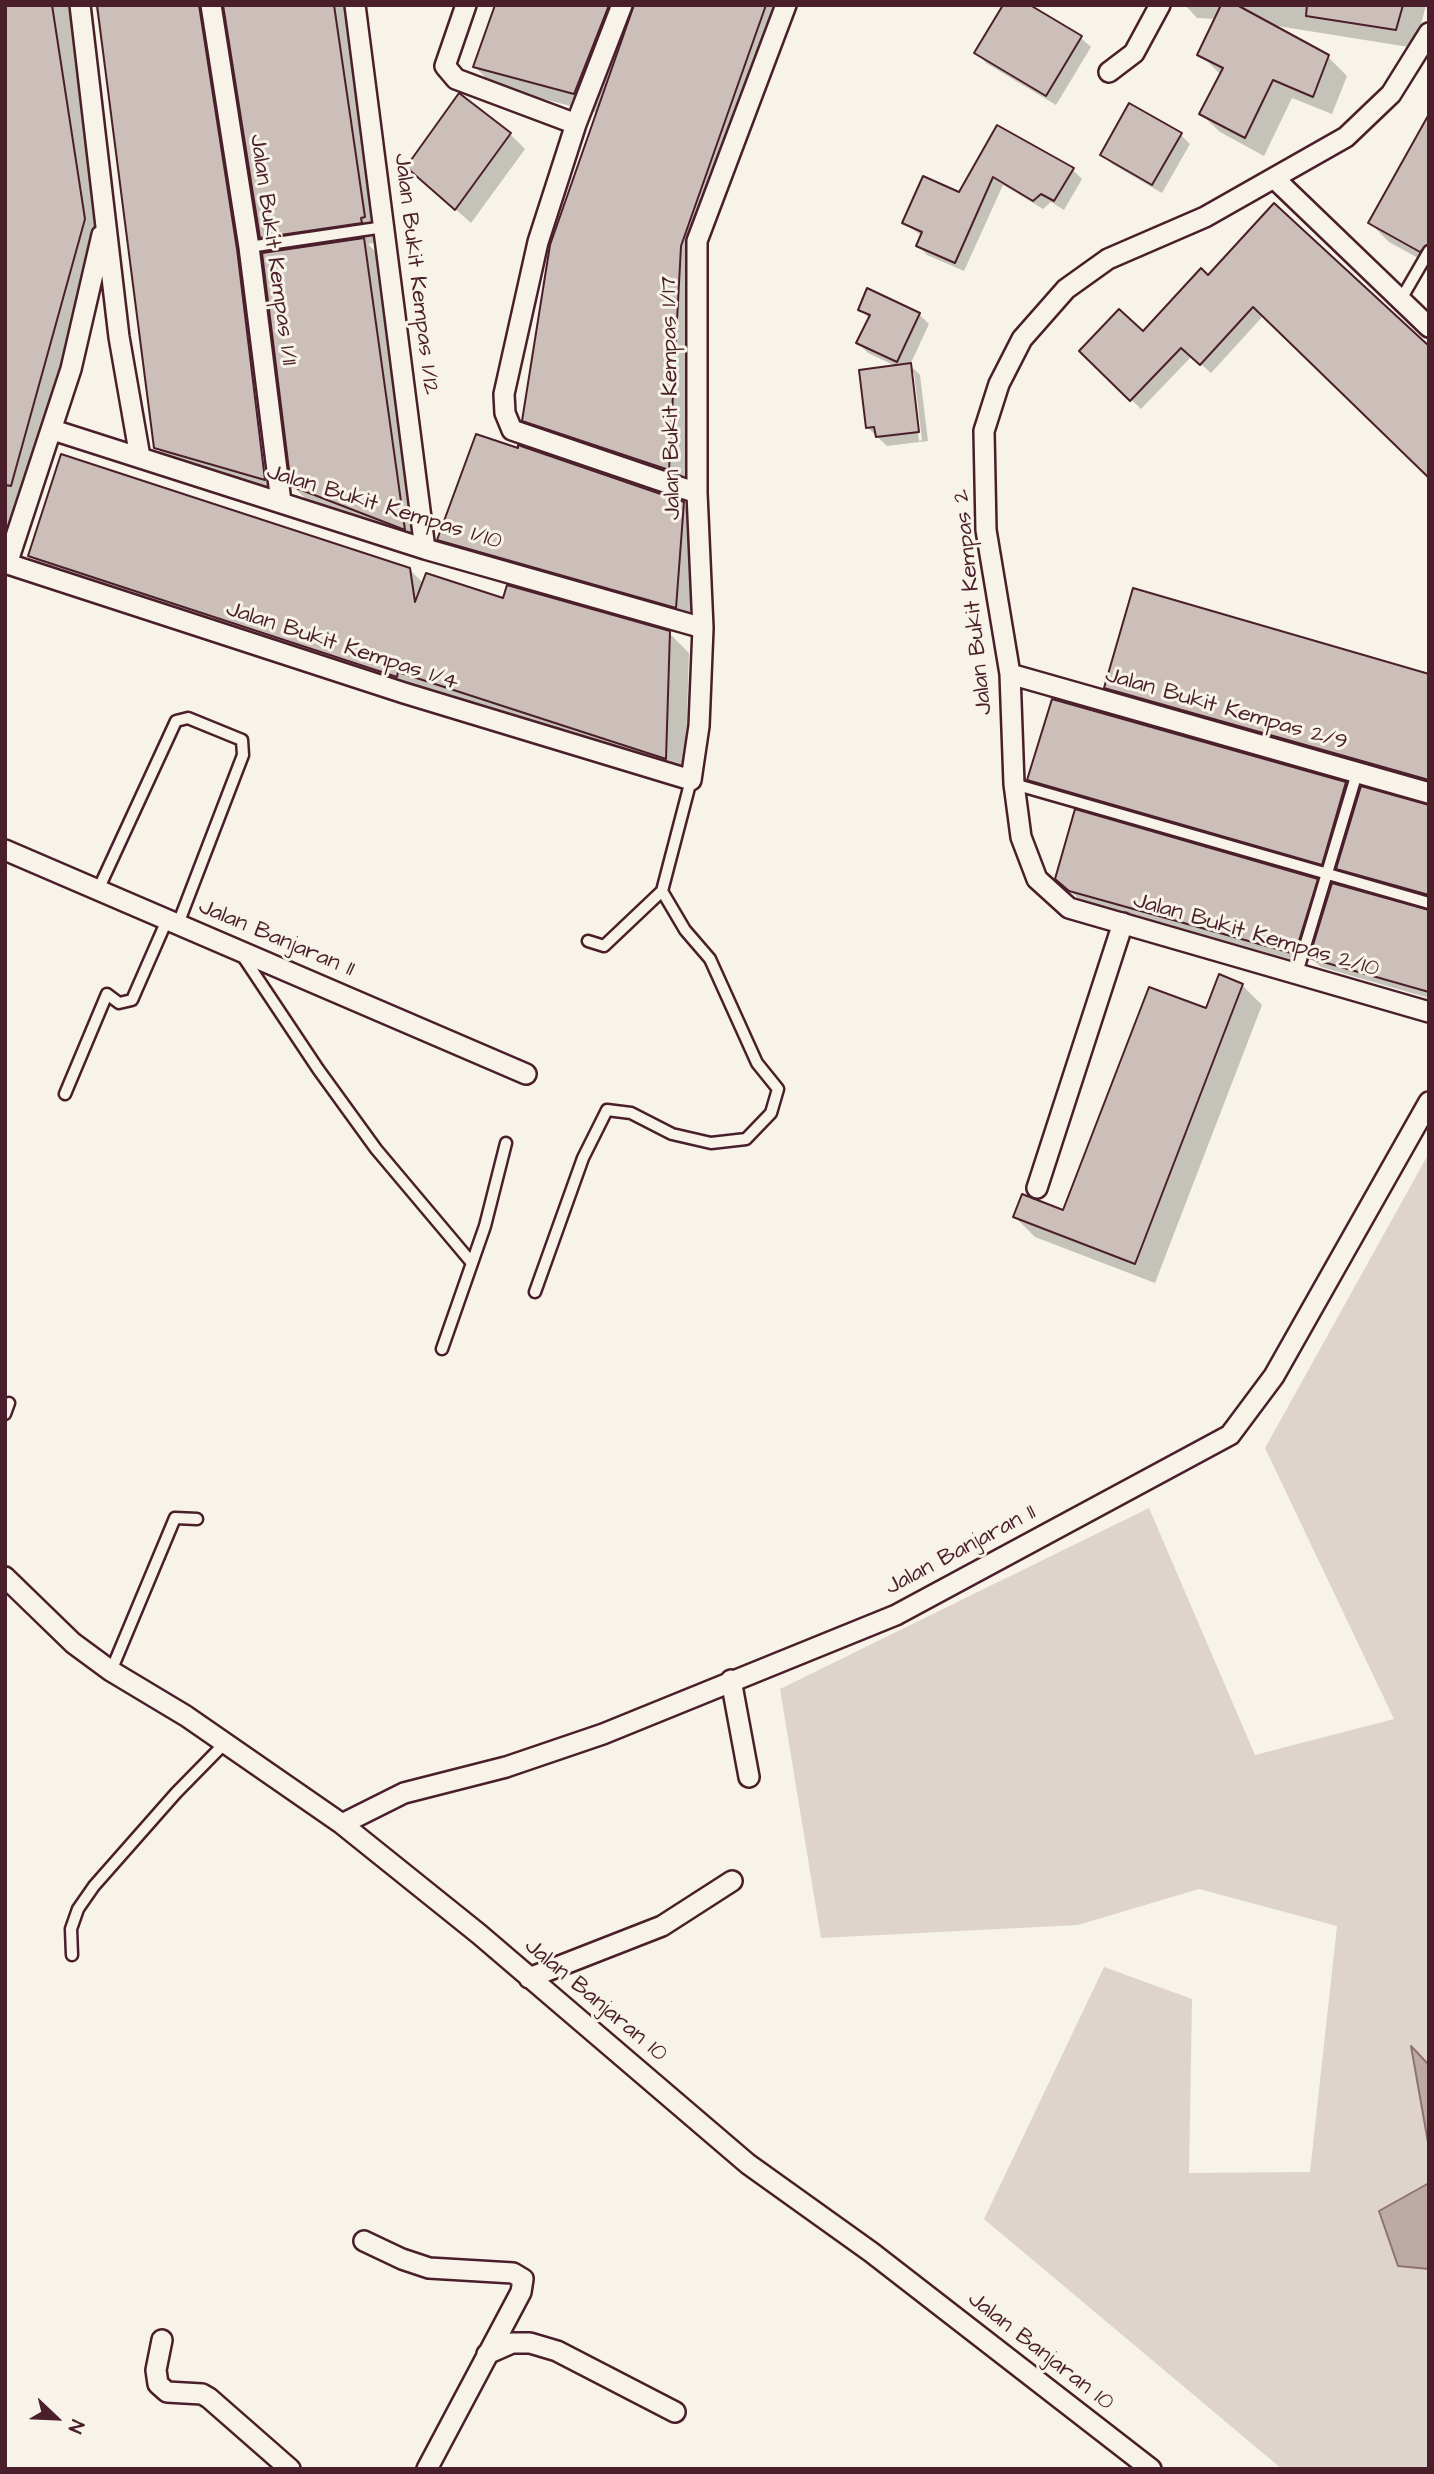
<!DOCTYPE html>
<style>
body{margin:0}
#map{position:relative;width:1434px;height:2474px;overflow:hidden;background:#f7f3e8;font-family:"Architects Daughter",sans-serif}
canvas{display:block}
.frame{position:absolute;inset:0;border:7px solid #4a1f2b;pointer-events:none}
.north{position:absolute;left:21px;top:2383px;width:70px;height:70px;-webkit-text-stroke:5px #f7f3e8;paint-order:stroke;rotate:113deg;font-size:19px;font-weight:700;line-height:28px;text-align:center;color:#4a1f2b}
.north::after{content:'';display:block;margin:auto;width:24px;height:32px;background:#4a1f2b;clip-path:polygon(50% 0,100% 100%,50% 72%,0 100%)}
</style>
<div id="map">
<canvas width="1434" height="2474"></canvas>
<div class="frame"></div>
<div class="north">N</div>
</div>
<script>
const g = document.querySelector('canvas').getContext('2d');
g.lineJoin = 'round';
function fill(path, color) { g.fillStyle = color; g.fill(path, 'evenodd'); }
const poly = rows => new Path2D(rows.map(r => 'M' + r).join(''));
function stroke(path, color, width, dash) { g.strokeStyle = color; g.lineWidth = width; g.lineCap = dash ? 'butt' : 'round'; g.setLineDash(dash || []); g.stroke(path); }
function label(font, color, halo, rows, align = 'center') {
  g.font = font + ' "Architects Daughter",sans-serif'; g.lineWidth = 6; g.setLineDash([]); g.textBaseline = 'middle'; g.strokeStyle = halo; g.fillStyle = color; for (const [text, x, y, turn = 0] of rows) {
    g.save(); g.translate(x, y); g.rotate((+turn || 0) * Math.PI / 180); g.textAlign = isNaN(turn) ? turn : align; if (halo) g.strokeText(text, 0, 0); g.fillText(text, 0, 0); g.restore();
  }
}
const green = poly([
 [1429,1153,1429,2065,1412,2048,1429,2148,1429,2183,1379,2211,1398,2266,1429,2269,1429,2469,1282,2469,984,2219,1104,1967,1192,1999,1189,2173,1310,2172,1337,1926,1199,1889,1078,1925,821,1938,780,1689,1149,1508,1255,1755,1394,1719,1265,1448]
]);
const water = poly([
 [1411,2046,1429,2065,1429,2148,1411,2046],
 [1429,2183,1429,2269,1398,2266,1379,2211,1429,2183]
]);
const shadow = poly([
 [5,5,68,5,104,240,5,557],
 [95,5,351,5,380,242,368,244,383,259,424,548,313,506,293,486,277,252,262,237,227,14,218,27,284,498,176,467,156,447,102,25,98,21],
 [497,5,792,5,700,267,688,489,544,440,524,420,597,113,494,86,475,67],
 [1027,5,1081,38,1091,47,1056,105,986,63,977,53],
 [1185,5,1426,5,1415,48,1271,25,1328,57,1347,76,1332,114,1292,98,1264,156,1220,132,1201,114,1221,75,1200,54,1216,19,1197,18],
 [1429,117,1429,264,1389,242,1370,223],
 [998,127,1072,169,1082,179,1064,210,1051,202,1043,209,1003,185,964,271,927,255,918,245,922,236,904,223,959,195],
 [510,134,525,149,471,223,408,167],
 [1180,134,1190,144,1162,193,1112,164,1103,155],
 [1208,277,1429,348,1264,315,1211,373,1192,356,1141,409,1081,351,1143,334],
 [860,309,919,314,929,324,910,365,920,375,928,441,887,446,867,427,898,367,868,353,858,343,870,319],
 [910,373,914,373,922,440,919,441],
 [519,450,683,504,703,524,695,626,459,559,439,539],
 [30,555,409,569,424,584,669,633,689,653,685,777,50,575],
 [1429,675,1429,786,1115,697,1106,687],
 [1053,701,1346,784,1355,793,1331,873,1039,789,1029,779],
 [1429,806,1429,901,1348,878,1338,868],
 [1317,880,1326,890,1304,963,1080,900,1067,888],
 [1429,911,1429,998,1321,967,1311,958],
 [1242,985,1262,1005,1155,1283,1035,1237,1015,1217,1064,1212,1207,1011]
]);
const building = poly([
 [5,5,52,5,85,219,11,486,5,485,5,5],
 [97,5,199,5,237,249,265,480,154,448,97,5],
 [223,5,334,5,365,217,361,218,362,223,260,238,223,5],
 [495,5,609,5,574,94,473,67,495,5],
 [634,5,766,5,681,246,669,470,522,421,550,245,634,5],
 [1003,5,1030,5,1082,36,1046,96,974,53,1003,5],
 [1221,5,1237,5,1329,55,1313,97,1273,80,1245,138,1199,114,1223,68,1197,55,1221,5],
 [1307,5,1403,5,1396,30,1306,16,1307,5],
 [459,93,511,133,455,210,406,167,459,93],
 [1129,103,1182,133,1152,185,1100,155,1129,103],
 [1429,114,1429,244,1420,252,1368,223,1429,114],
 [997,125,1074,168,1054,201,1041,194,1033,201,993,177,955,263,916,246,922,232,902,223,923,176,959,192,997,125],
 [1274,203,1429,346,1429,478,1253,307,1200,365,1181,348,1130,401,1079,351,1119,309,1143,331,1201,268,1208,275,1274,203],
 [364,238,405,530,291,486,262,253,364,238],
 [867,288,920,313,897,362,856,343,870,315,858,310,867,288],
 [911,363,919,432,876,437,874,427,866,428,859,370,911,363],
 [476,434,518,448,518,445,684,502,676,608,437,540,476,434],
 [61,454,410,568,415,602,426,573,503,598,507,585,670,631,666,759,398,672,397,677,28,556,61,454],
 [1133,588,1429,674,1429,780,1104,688,1133,588],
 [1052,699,1346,782,1322,865,1027,780,1052,699],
 [1361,786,1429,805,1429,895,1336,869,1361,786],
 [1075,809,1318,879,1295,954,1069,891,1055,879,1075,809],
 [1332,883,1429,910,1429,992,1309,958,1332,883],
 [1219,974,1243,984,1135,1264,1013,1217,1022,1194,1063,1210,1149,987,1206,1008,1219,974]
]);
const service = poly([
 [249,247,384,227],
 [1400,301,1429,251],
 [1014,784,1429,903],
 [98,890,176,721,188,718,242,740,243,755,178,924],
 [588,941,604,946,662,891],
 [242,955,318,1069,376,1149,472,1263],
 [1297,973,1357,773],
 [65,1094,107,994,119,1003,132,1000,167,920],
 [535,1292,583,1158,607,1110,631,1113,672,1134,711,1143,746,1139,771,1113,778,1089,757,1063,710,959,685,930,662,891,691,780],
 [442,1349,485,1226,506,1143],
 [5,1414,9,1403],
 [111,1671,175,1518,197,1519],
 [72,1955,71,1929,78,1909,94,1886,176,1793,225,1743]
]);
const minor = poly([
 [80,5,119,337,140,457],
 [211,5,249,247,281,502],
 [355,5,425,549],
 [466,5,445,66,456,79,576,124],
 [622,5,576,124,538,242,504,394,505,413,512,430,697,493],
 [1429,33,1391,94,1346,137,1205,217,1108,259,1066,289,1022,339,999,384,984,431,986,530,1010,674,1014,784,1021,837,1037,879,1069,908,1429,1012],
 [1109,72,1134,53,1160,5],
 [1275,179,1429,327],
 [53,430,425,549,703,628],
 [5,563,404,693,691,780,699,726,703,628,697,493,697,241,786,5],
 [7,564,71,369,102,235],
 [1010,674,1429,793],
 [5,850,526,1074],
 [1037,1188,1123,923],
 [5,1577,73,1643,111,1671,186,1716,342,1824,479,1934,748,2164,871,2252,1151,2469],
 [731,1680,749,1777],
 [342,1824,404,1793,506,1767,603,1734,896,1615,1230,1435,1274,1376,1429,1102],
 [529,1978,662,1926,732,1881],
 [364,2241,402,2259,429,2268,513,2273,523,2279,521,2292,427,2469],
 [162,2340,156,2370,158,2384,167,2392,202,2394,209,2398,290,2469],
 [487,2354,512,2343,530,2343,557,2351,675,2412]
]);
const streetNames = [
 ["Jalan Bukit Kempas 1/11",272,250,82],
 ["Jalan Bukit Kempas 1/12",415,274,83],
 ["Jalan Bukit Kempas 1/17",672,398,-91],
 ["Jalan Bukit Kempas 1/10",384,508,17],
 ["Jalan Bukit Kempas 2",974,602,-96],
 ["Jalan Bukit Kempas 1/4",342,647,18],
 ["Jalan Bukit Kempas 2/9",1226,710,16],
 ["Jalan Bukit Kempas 2/10",1256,936,16],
 ["Jalan Banjaran 11",276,939,23],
 ["Jalan Banjaran 11",961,1551,-28],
 ["Jalan Banjaran 10",595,2001,40],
 ["Jalan Banjaran 10",1040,2352,38]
];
fill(green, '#ded4cc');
fill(water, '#bcaaa7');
stroke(water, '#8e7275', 2);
fill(shadow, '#0003');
fill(building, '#ccbfb9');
stroke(building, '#4a1f2b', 2);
stroke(service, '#4a1f2b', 15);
stroke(minor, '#4a1f2b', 24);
stroke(service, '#f7f3e8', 10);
stroke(minor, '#f7f3e8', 19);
label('23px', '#4a1f2b', '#f7f3e8', streetNames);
</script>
